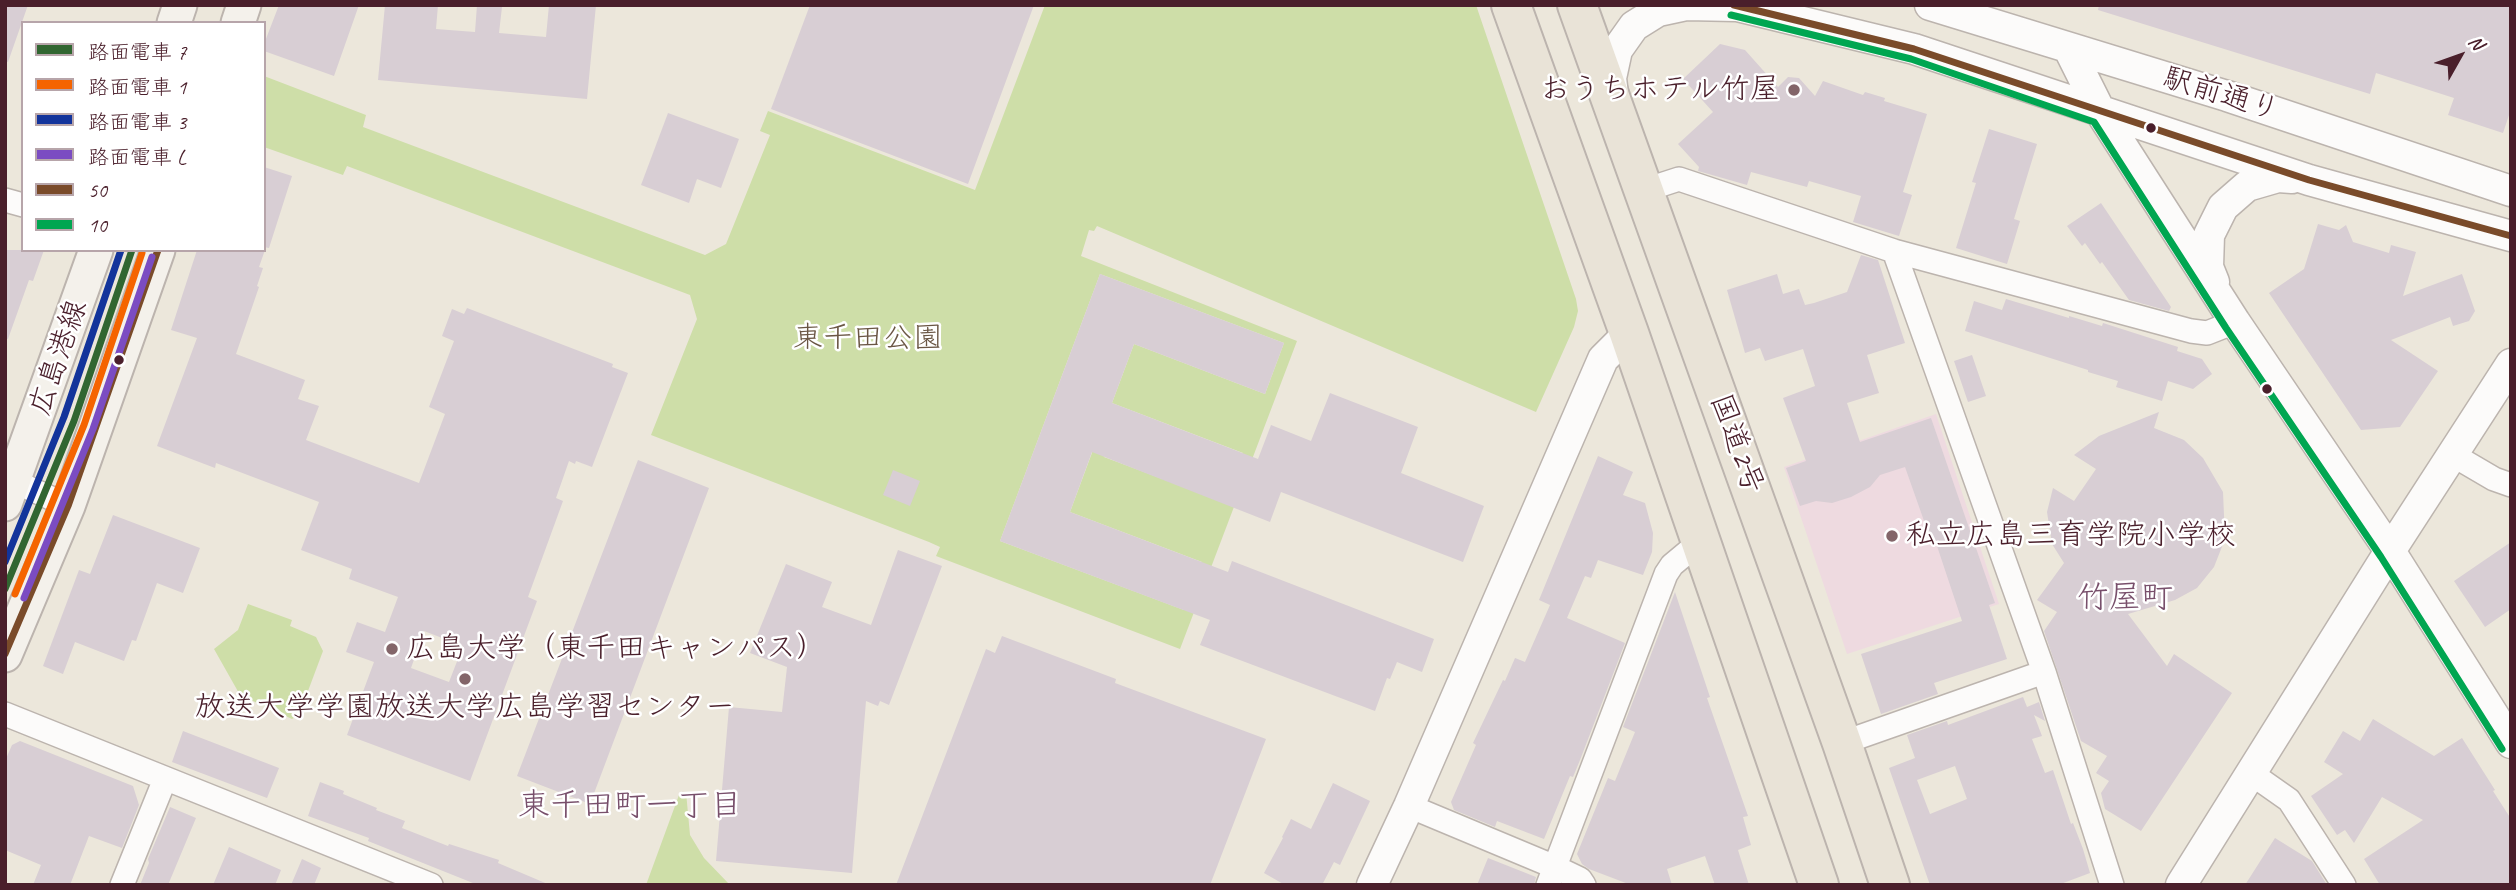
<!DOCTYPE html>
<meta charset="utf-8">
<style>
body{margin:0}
#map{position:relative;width:2516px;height:890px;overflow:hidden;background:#ece7db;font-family:Caveat,"Klee One",sans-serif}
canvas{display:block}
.frame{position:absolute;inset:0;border:7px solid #4a1f2b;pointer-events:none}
.legend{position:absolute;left:21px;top:21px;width:245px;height:231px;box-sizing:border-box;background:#fff;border:2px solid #b7a5aa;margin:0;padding:9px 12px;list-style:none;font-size:21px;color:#4a1f2b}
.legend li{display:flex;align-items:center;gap:14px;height:35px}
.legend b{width:35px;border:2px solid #b7a5aa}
.north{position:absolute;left:2425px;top:21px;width:70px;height:70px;-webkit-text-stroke:5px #fff;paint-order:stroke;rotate:50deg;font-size:19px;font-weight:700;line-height:28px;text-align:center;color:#4a1f2b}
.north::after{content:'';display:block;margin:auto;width:24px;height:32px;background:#4a1f2b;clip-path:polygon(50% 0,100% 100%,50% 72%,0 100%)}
</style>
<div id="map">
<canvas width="2516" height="890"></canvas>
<div class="frame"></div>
<ul class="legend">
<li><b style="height:9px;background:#316631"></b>路面電車 7</li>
<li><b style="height:9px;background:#f56400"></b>路面電車 1</li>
<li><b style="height:9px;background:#13349b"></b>路面電車 3</li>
<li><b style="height:9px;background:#7b4cc2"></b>路面電車 L</li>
<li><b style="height:9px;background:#7a4b2a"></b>50</li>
<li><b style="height:9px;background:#00a651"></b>10</li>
</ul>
<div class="north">N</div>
</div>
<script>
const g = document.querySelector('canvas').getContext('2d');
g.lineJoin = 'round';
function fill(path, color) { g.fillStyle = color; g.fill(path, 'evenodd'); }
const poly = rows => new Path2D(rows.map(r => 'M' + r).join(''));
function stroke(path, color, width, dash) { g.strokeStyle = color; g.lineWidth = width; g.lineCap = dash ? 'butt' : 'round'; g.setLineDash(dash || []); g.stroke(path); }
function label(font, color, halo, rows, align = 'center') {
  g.font = font + ' Caveat,"Klee One",sans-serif'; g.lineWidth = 5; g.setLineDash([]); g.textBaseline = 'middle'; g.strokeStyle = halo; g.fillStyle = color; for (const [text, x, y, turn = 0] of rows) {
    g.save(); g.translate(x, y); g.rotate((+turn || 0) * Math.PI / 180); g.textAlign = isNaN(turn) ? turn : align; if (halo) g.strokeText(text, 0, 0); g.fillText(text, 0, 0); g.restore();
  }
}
const built = poly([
 [1936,414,1999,604,1847,654,1784,467]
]);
const green = poly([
 [1045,5,1476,5,1576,299,1578,311,1574,327,1536,412,1097,226,1094,231,1089,230,1081,256,1297,341,1180,649,936,556,940,547,929,542,651,435,697,319,690,295,347,166,343,175,264,147,264,76,366,115,363,127,705,255,726,244,770,135,760,131,768,111,975,190],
 [1100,274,1284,343,1265,394,1134,344,1112,403,1243,453,1224,502,1104,457,1099,434,1070,512,1202,562,1184,610,1000,541],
 [248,604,292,620,290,626,316,637,323,651,299,715,292,719,240,695,214,649,238,630],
 [686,792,690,835,704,858,730,885,646,885,679,795]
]);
const building = poly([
 [5,5,28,5,8,62,5,61],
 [279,5,359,5,334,76,264,51,264,44],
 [385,5,438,5,436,29,475,32,477,5,502,7,499,33,546,37,549,5,596,5,587,99,378,80],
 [810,5,1034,5,968,184,771,109],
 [2099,5,2511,5,2511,109,2503,133,2448,115,2454,98,2376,73,2370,94,2098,10],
 [1720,44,1745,50,1778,87,1788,77,1799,78,1815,96,1823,81,1863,95,1865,92,1885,98,1884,101,1927,114,1903,192,1912,195,1899,236,1853,222,1861,196,1809,181,1807,187,1751,172,1747,185,1698,171,1699,167,1678,144,1713,112,1683,79],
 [668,113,739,139,721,188,697,179,689,203,641,185],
 [1989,129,2037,144,2014,219,2020,221,2007,264,1956,248,1976,183,1972,182],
 [264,167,292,176,269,248,264,247],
 [2101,203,2171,307,2169,311,2129,300,2102,262,2100,264,2085,243,2082,246,2067,226],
 [2318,224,2339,230,2346,225,2353,242,2389,253,2391,245,2416,252,2403,296,2462,274,2475,311,2469,321,2453,326,2450,317,2391,340,2438,371,2400,427,2361,430,2269,293,2304,269],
 [5,250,44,250,33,281,29,280,8,339,5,338],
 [197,250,265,250,259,267,263,268,257,286,259,287,236,354,305,380,298,399,319,406,306,440,419,483,445,414,429,407,454,341,442,336,452,309,464,314,467,308,613,364,612,367,628,373,592,467,576,461,575,464,569,461,556,498,563,501,528,597,537,601,470,781,347,735,374,662,346,652,357,622,385,632,398,597,349,579,352,569,301,550,319,502,216,463,215,468,157,446,197,338,171,330],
 [424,631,463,646,449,682,411,668],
 [1861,255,1878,260,1905,343,1867,355,1879,393,1847,403,1860,442,1931,418,1995,603,1989,605,2007,659,1934,683,1938,694,1881,714,1861,654,1962,621,1933,534,1929,535,1905,467,1880,475,1870,487,1851,497,1832,503,1816,501,1800,506,1786,468,1806,461,1783,398,1815,386,1803,349,1765,361,1760,348,1745,353,1727,290,1777,274,1783,294,1799,289,1805,305,1814,303,1847,292],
 [1100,274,1284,343,1265,394,1134,344,1112,403,1258,459,1271,425,1311,441,1330,393,1418,427,1401,473,1484,506,1463,562,1281,492,1270,522,1092,452,1070,512,1228,572,1232,561,1434,639,1422,672,1397,662,1390,679,1387,678,1375,711,1200,645,1210,620,1000,541],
 [2006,299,2069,318,2069,316,2102,326,2103,323,2178,347,2177,351,2202,359,2212,374,2193,389,2168,381,2162,401,2116,387,2118,381,2088,372,2088,370,1965,331,1974,301,2002,310],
 [1972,355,1986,396,1968,402,1954,361],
 [2159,412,2154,428,2184,440,2203,458,2223,492,2225,539,2214,567,2197,588,2175,600,2128,614,2167,666,2174,654,2232,693,2141,831,2105,809,2101,793,2109,781,2096,773,2107,756,2081,741,2044,631,2057,612,2037,600,2064,563,2052,544,2047,512,2053,488,2074,501,2096,469,2074,455,2099,436],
 [1598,456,1633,472,1623,495,1645,503,1653,533,1652,552,1643,575,1598,560,1591,578,1585,576,1567,618,1625,643,1580,760,1573,777,1570,776,1544,839,1497,821,1495,827,1454,810,1451,802,1476,745,1473,743,1503,680,1505,681,1515,658,1525,662,1550,605,1539,600],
 [638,460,709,488,590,804,517,776],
 [893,470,920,481,910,506,883,495],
 [113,515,200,548,183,593,157,583,136,641,132,640,124,661,75,642,63,674,43,666,79,570,90,574],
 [2511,542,2511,609,2485,627,2454,581],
 [898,550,942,566,889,705,880,701,878,706,866,701,852,873,716,861,729,707,782,712,787,667,750,653,786,564,832,582,822,607,871,625],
 [1675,592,1710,697,1707,698,1748,816,1743,817,1751,845,1738,850,1749,885,1715,885,1705,856,1667,869,1672,885,1631,885,1589,869,1582,864,1577,854,1608,778,1615,781,1635,732,1623,727],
 [1002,636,1116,679,1115,683,1266,739,1210,885,896,885,986,649,995,653],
 [2023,697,2027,707,2039,702,2045,721,2034,715,2042,736,2032,739,2045,773,2053,770,2071,824,2073,823,2083,849,2090,873,2058,885,1930,885,1889,768,1915,758,1907,735,1947,721,1948,725],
 [1955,766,1967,799,1930,814,1917,780],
 [2373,719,2434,756,2462,738,2495,790,2493,791,2511,819,2511,885,2380,885,2364,859,2423,820,2382,797,2354,843,2345,830,2337,835,2311,796,2343,774,2324,762,2343,731,2360,741],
 [183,731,279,768,267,798,172,762],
 [20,741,133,786,139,805,122,848,89,836,70,885,33,885,41,865,5,850,5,761,12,745],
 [320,782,344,791,343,794,377,808,376,810,405,821,402,828,448,846,449,844,499,860,498,863,550,885,478,885,368,841,369,838,308,816],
 [1333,783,1370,801,1340,865,1334,862,1322,885,1285,885,1264,873,1283,838,1282,837,1291,819,1311,829],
 [170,807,196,818,168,885,140,885,149,863,148,859],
 [2275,838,2312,861,2327,885,2245,885],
 [229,847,281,870,275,885,213,885],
 [1488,858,1536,877,1534,885,1477,885],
 [302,859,321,868,314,885,291,885]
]);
const minor = poly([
 [1645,190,1679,179,1894,251,2191,331,2207,333,2235,322],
 [5,200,23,205],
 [1894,251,2044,672,2112,885],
 [2453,455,2494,479,2511,485],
 [5,477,68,506],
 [5,714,431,885],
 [1842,743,2044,672],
 [2252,774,2289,800,2344,885],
 [1409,806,1555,867,1580,879,1584,885],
 [122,885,165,779],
 [1548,885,1666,574,1672,565,1702,540]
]);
const tertiary = poly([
 [1733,5,1914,49,2309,180,2511,236],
 [1930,5,2227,96,2511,191],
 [2069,49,2101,113,2235,322,2390,551,2511,743],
 [1613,95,1611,78,1617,50,1634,26,1658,11,1686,5,1736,6],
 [2214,282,2208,267,2209,235,2223,207,2247,186,2278,177,2292,178],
 [1372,885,1409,806,1603,359,1629,333],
 [2181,885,2390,551,2511,364]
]);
const secondary = poly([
 [174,23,180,5],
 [238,23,244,5],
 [5,504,96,250],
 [5,655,68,506,158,250]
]);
const trunk = poly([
 [1511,5,1629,333,1819,885],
 [1577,5,1842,743,1890,885]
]);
const bus1 = poly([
 [1734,5,1914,49,2309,180,2511,236],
 [5,654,68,506,158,250]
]);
const bus2 = poly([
 [1731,15,1911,59,2094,122,2226,328,2381,557,2502,749]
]);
const tram1 = poly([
 [5,589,74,421,132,250]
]);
const tram2 = poly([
 [15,594,84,425,142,253]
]);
const tram3 = poly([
 [5,562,64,417,121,250]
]);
const tram4 = poly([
 [24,598,93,429,152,257]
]);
const markers = [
 [1794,90,7,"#836569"],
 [2151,128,6,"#4a1f2b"],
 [119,360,6,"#4a1f2b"],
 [2267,389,6,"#4a1f2b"],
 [1892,536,7,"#836569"],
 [392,649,7,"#836569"],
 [465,679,7,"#836569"]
];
const poiNames = [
 ["おうちホテル竹屋",1780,90,"right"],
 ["私立広島三育学院小学校",1906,536],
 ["広島大学（東千田キャンパス）",406,649],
 ["放送大学学園放送大学広島学習センター",465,708,"center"]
];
const streetNames = [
 ["駅前通り",2221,95,17],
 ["広島港線",59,358,-71],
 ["国道2号",1736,444,70]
];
const parkNames = [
 ["東千田公園",868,339]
];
const neighbourhoodNames = [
 ["竹屋町",2125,599],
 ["東千田町一丁目",630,807]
];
fill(built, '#eedae0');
fill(green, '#cedea8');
fill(building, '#d8ced4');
stroke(minor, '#bcb4ae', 26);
stroke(tertiary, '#bcb4ae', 33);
stroke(secondary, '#bcb4ae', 37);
stroke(trunk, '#bcb4ae', 42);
stroke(minor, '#fcfbfa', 23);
stroke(tertiary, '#fcfbfa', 30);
stroke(secondary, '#f4f1eb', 33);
stroke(trunk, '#e9e3d7', 38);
stroke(bus1, '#7a4b2a', 7);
stroke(bus2, '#00a651', 7);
stroke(tram1, '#316631', 7);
stroke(tram2, '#f56400', 7);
stroke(tram3, '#13349b', 7);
stroke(tram4, '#7b4cc2', 7);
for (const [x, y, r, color] of markers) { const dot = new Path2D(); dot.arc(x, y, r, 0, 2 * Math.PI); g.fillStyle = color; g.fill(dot); stroke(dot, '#fff', 2.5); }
label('30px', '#4a1f2b', '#fff', poiNames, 'left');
label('30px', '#4a1f2b', '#fff', streetNames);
label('30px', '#6a5644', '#fff', parkNames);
label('32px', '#784f6b', '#fff', neighbourhoodNames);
</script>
